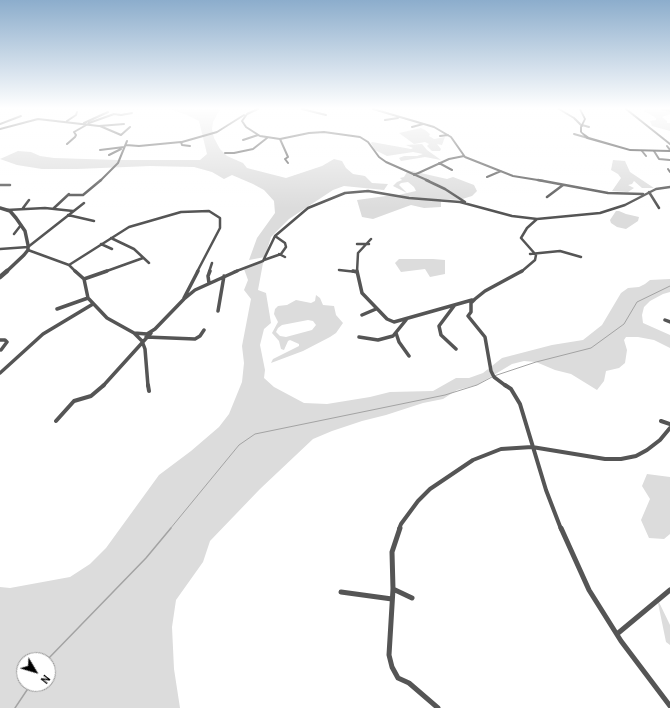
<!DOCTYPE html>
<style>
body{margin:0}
#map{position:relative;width:670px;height:708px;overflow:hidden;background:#fff;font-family:Karla,sans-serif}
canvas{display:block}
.north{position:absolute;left:16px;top:652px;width:40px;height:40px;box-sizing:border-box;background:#fff;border:1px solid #999;border-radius:50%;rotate:128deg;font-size:11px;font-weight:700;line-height:16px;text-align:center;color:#000}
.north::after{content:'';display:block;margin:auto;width:14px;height:18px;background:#000;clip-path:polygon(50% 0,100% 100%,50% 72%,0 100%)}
</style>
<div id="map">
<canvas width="670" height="708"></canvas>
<div class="north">N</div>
</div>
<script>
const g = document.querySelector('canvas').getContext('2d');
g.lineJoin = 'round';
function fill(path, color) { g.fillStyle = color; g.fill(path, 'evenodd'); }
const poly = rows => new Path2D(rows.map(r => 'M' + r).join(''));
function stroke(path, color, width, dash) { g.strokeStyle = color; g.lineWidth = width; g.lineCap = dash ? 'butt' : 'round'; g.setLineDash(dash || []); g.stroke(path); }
const green = poly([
 [170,109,223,109,219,111,213,122,212,129,214,138,220,149,227,156,243,163,247,168,286,178,322,166,334,159,342,161,346,168,353,174,365,176,372,183,388,184,384,190,344,186,333,190,289,219,271,237,265,257,249,260,257,238,275,213,274,201,264,190,253,184,232,175,224,179,212,172,194,167,150,166,77,169,42,169,17,165,0,159,18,151,31,152,40,156,54,158,118,160,200,160,207,154,199,121,187,115],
 [640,109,670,109,670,114,662,117,667,121,667,123,670,123,670,131,652,126,650,121,656,120,656,118],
 [421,128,425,130,430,134,429,136,434,139,445,137,442,145,437,144,441,149,440,151,432,151,427,146,429,144,425,142,414,144,399,133],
 [372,142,411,149,413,148,406,145,422,144,427,150,441,160,425,157,401,161,399,158,404,156,417,156,423,154,413,152,387,156,375,150,371,143],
 [613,160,625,161,630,172,654,188,642,188,634,181,632,184,628,185,634,188,628,192,612,191,621,178,618,174,611,170],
 [412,171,447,179,453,177,474,185,477,191,472,196,459,200,441,199,441,207,424,208,411,205,373,219,362,217,357,200,386,196,394,196,416,191,414,187,408,182,401,183,399,185,407,193,393,186,397,182,402,180,400,178,404,177,407,172],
 [616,211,619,211,626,214,639,217,638,221,626,229,617,227,611,223,610,220],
 [399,259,433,259,445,260,445,274,430,277,425,269,401,272,395,263],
 [256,263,263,263,258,290,266,293,271,323,264,329,260,345,265,370,264,378,274,387,304,403,327,404,370,397,390,392,433,391,456,378,469,378,483,373,502,358,552,345,583,340,602,325,621,293,628,288,639,287,645,284,650,280,670,279,670,292,663,294,650,301,644,307,642,315,643,323,670,335,670,348,654,340,638,337,626,337,624,340,627,350,625,363,619,368,606,371,604,381,597,390,571,374,555,370,536,362,524,361,512,364,477,385,457,390,443,399,423,403,386,415,362,421,332,431,313,439,260,489,210,541,203,562,176,600,172,627,174,669,180,708,0,708,0,587,10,588,70,577,90,564,106,548,159,475,191,451,219,427,229,414,242,382,244,363,242,346,251,299,244,290,248,280,244,269],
 [24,660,48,660,48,684,24,684],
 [316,295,320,298,323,305,334,306,336,315,343,323,336,333,330,337,303,351,271,363,273,359,299,346,299,344,290,340,288,341,284,350,281,349,279,341,272,333,278,322,274,314,275,309,278,306,287,305,296,300,311,303,315,301],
 [308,320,313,321,316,325,312,330,286,337,280,336,276,332,278,328,282,325],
 [647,474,670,477,670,534,664,539,649,538,641,520,650,499,642,486],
 [657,598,670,625,670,645,666,642]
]);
const streamFar1 = poly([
 [494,376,536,362,591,348,624,324,637,302,670,286],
 [170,529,239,445,255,434,445,395,477,385,492,377]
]);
const stream = poly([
 [47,660,146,558,171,528],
 [15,708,31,684]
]);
const river = poly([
 [661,109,670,110,670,112,661,110,661,109]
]);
const minorFar4 = poly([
 [258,109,247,114,242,121,246,127,260,136,280,139,309,133,324,132,360,137,368,142,379,157,386,162,429,181],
 [302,109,326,115],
 [373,109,434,127,451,137,465,157,513,176,544,181],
 [559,109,574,118,582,126],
 [626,109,670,144],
 [385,120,398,118],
 [67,121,76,115,77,112],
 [84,123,108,112],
 [89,123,114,114,121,115,132,113],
 [0,124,21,116],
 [582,125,589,127],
 [100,126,121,135,130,127],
 [412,127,423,124],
 [0,129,38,119,99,126,124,124],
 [574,134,588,138],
 [440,136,448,135],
 [280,139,288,157,285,159,288,163],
 [243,140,258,135],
 [182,142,217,132,244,115],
 [67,144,75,137,76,135,74,132,88,124],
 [126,145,139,146,181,142,182,145,190,146],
 [667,146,670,150],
 [100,150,124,147],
 [642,151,646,156],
 [654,151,659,159,670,160],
 [225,153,234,153,253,149,267,138],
 [109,155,121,149],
 [439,163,452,170],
 [668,169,670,172],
 [414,175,449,159,464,156],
 [487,177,501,171],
 [100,181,118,163,127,141]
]);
const minorFar3 = poly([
 [426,180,445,189,465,202],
 [538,180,608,193,643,194],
 [0,185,10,185],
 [649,192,659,208],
 [69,195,83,195,101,180],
 [547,197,563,185],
 [23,208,29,200],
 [54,208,69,194],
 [7,210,45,208,73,211],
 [68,215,94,221],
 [14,234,21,225],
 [111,238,134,249,149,263],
 [101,244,112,249],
 [357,244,369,244],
 [0,249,28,247,84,203],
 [28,250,69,265,76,272],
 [279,254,285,257],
 [530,254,560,251,581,257],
 [264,260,281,254,286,247,285,243,275,236],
 [69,265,129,227,181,212,209,211,220,218,220,228,197,272],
 [339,270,357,272],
 [104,272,143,258],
 [209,272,212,263],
 [234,272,263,261,275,236,308,208,345,193,368,191,409,198,460,202,512,216,537,219,600,213,625,205,656,189,670,187],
 [357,272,358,253,371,239],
 [521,272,535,260,536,255,521,238,527,228,537,219]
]);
const minorFar2 = poly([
 [75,271,84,279,88,298,107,318,134,333,147,334,155,329,184,299,195,290,237,271],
 [353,271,357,272],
 [357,271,362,293,387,319,394,322,472,300],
 [84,279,107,271],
 [209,283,208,276,210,271],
 [184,298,198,271],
 [454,306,439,326,441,335,456,349],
 [57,309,88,298],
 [218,311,224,276],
 [362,315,376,309],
 [665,320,670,322],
 [134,333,142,341,145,349,148,386],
 [396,333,399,342,409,356],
 [146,337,195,339,200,336,204,330],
 [359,337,378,340,393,336,406,320],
 [0,340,5,340,7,342,1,350],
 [0,373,43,334,93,304],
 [103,386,151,333],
 [506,386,494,377,491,371,485,337,468,316,471,312,471,303,475,299,485,291,522,271]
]);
const minorFar1 = poly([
 [148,385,149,391],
 [505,385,511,389,520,404,546,490,561,529],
 [56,421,74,401,91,396,104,385],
 [661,421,670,424],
 [399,529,401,524,418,501,430,489,473,460,501,449,532,447,605,459,621,459,636,456,647,450,660,440,670,428]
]);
const minor = poly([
 [400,528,392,552,393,589,389,655,392,667,398,678,409,683,438,708],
 [561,528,589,590,621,641,670,706],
 [393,589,412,598],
 [341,592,392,599],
 [617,634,670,590]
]);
const tertiaryFar1 = poly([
 [0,208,10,211,16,218,25,231,28,245,28,250,24,255,6,272]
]);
const tertiary = poly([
 [0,277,7,271]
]);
const secondary = poly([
 [579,109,581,109,586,119,582,127,582,132,589,137,630,149,670,150,670,152,630,151,587,139,580,132,580,127,584,119,579,109]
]);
fill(green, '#dcdcdc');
stroke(streamFar1, '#a3a3a3', 1);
stroke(stream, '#a3a3a3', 1.5);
fill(river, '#a3a3a3');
stroke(minorFar4, '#555', 2);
stroke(minorFar3, '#555', 2.5);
stroke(minorFar2, '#555', 3.5);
stroke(minorFar1, '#555', 4);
stroke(minor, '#555', 5);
stroke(tertiaryFar1, '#555', 3.5);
stroke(tertiary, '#555', 4.5);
fill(secondary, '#222');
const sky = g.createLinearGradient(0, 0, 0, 208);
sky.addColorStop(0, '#8cadcc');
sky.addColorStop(0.52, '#fff');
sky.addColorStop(1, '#ffffff00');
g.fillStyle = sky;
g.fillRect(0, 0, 670, 208);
</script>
